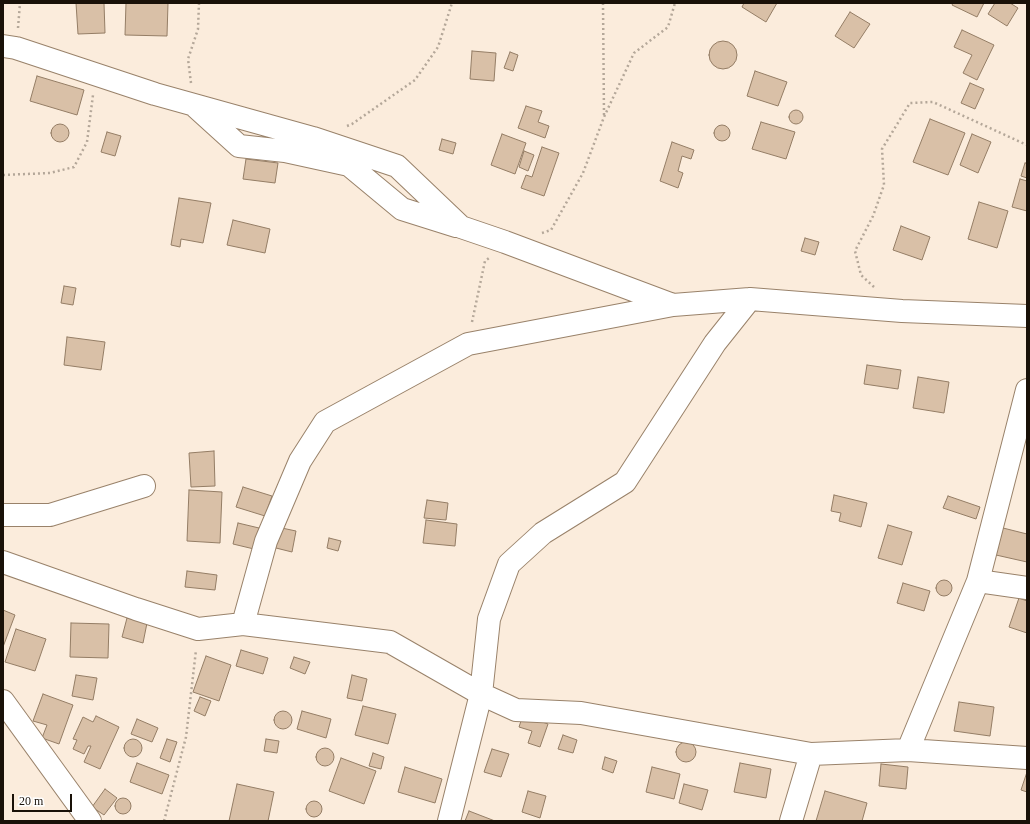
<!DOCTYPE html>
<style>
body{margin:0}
#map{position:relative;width:1030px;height:824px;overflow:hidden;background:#fbecdc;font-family:"Times New Roman",serif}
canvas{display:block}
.frame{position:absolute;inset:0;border:4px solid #191108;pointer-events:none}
.scale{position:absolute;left:12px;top:794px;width:60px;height:18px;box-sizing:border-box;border:2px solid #191108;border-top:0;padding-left:5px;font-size:12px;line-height:14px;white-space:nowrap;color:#191108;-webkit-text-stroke:3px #fff;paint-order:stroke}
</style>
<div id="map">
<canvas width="1030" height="824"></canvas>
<div class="frame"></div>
<div class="scale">20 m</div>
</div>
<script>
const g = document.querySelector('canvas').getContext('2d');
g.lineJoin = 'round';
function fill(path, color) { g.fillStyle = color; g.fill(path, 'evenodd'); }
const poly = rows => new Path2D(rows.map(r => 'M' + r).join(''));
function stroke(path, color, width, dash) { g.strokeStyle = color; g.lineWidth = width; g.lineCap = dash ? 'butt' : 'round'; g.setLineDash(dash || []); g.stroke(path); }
const building = poly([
 [76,3,104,3,105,33,78,34,76,3],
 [126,3,168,3,167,36,125,35,126,3],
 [744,3,777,3,766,22,742,7,744,3],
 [953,3,984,3,977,17,952,5,953,3],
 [995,3,1010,3,1018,8,1007,26,988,14,995,3],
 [850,12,870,24,854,48,835,36,850,12],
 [962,30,994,45,977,80,963,73,972,55,954,47,962,30],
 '709 55a14 14 0 1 1 28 0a14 14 0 1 1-28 0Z',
 [472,51,496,53,494,81,470,79,472,51],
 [510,52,518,55,513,71,504,68,510,52],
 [755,71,787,82,778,106,747,96,755,71],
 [37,76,84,90,77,115,30,101,37,76],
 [970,83,984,89,975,109,961,103,970,83],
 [526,106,542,111,538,122,549,126,545,138,518,128,526,106],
 '789 117a7 7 0 1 1 14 0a7 7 0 1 1-14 0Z',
 [930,119,965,133,948,175,913,162,930,119],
 [761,122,795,132,786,159,752,149,761,122],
 '51 133a9 9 0 1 1 18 0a9 9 0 1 1-18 0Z',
 '714 133a8 8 0 1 1 16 0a8 8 0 1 1-16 0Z',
 [107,132,121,136,115,156,101,152,107,132],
 [502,134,526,143,515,174,491,165,502,134],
 [972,134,991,142,978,173,960,165,972,134],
 [442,139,456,143,453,154,439,150,442,139],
 [672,142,694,150,691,159,682,156,678,171,683,173,678,188,660,181,672,142],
 [542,147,559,153,544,196,521,188,526,175,532,177,542,147],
 [524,151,534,155,528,171,519,167,524,151],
 [246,159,278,163,275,183,243,179,246,159],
 [1025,163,1027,163,1027,178,1021,176,1025,163],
 [1020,179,1027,181,1027,211,1012,207,1020,179],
 [179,198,211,203,203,243,181,239,180,247,171,245,179,198],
 [979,202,1008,211,997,248,968,239,979,202],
 [233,220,270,229,265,253,227,245,233,220],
 [901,226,930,237,922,260,893,250,901,226],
 [805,238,819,242,815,255,801,251,805,238],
 [64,286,76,288,73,305,61,303,64,286],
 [67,337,105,342,101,370,64,365,67,337],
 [867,365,901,370,898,389,864,384,867,365],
 [918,377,949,382,944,413,913,408,918,377],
 [214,451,215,486,191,487,189,453,214,451],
 [243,487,272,496,265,516,236,507,243,487],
 [189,490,222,492,220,543,187,541,189,490],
 [834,495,867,503,861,527,839,521,841,513,831,511,834,495],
 [948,496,980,507,976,519,943,508,948,496],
 [427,500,448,503,446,520,424,518,427,500],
 [426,520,457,524,455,546,423,543,426,520],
 [238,523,259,528,254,549,233,544,238,523],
 [888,525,912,532,902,565,878,558,888,525],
 [277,527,296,531,292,552,272,547,277,527],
 [1003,528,1027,534,1027,562,996,555,1003,528],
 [329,538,341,541,338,551,327,548,329,538],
 [187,571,217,575,215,590,185,587,187,571],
 '936 588a8 8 0 1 1 16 0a8 8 0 1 1-16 0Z',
 [903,583,930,591,924,611,897,603,903,583],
 [1019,598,1027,601,1027,633,1009,627,1019,598],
 [3,610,15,615,3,647,3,610],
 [127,618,147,623,143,643,122,637,127,618],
 [71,623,109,624,108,658,70,657,71,623],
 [16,629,46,639,35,671,5,662,16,629],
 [241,650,268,658,263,674,236,666,241,650],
 [206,656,231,665,219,701,193,692,206,656],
 [294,657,310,662,305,674,290,668,294,657],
 [76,675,97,678,93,700,72,696,76,675],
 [352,675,367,679,362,701,347,698,352,675],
 [43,694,73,705,59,744,42,738,47,725,33,721,43,694],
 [200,697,211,701,205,716,194,711,200,697],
 [959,702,994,707,990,736,954,731,959,702],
 [363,706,396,714,388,744,355,735,363,706],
 [302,711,331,719,326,738,297,729,302,711],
 '274 720a9 9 0 1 1 18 0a9 9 0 1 1-18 0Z',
 [523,715,548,724,540,747,528,743,532,731,519,727,523,715],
 [96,716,119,727,100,769,84,762,91,746,88,746,84,754,73,749,77,740,73,739,83,717,93,722,96,716],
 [137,719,158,728,152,742,131,734,137,719],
 [563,735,577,740,573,753,558,749,563,735],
 [167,739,177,742,170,762,160,758,167,739],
 [266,739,279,741,277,753,264,751,266,739],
 '124 748a9 9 0 1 1 18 0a9 9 0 1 1-18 0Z',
 '676 752a10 10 0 1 1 20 0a10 10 0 1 1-20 0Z',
 '316 757a9 9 0 1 1 18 0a9 9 0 1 1-18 0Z',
 [492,749,509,754,501,777,484,772,492,749],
 [373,753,384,757,381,769,369,766,373,753],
 [605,757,617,761,613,773,602,769,605,757],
 [341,758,376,771,364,804,329,791,341,758],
 [137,763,169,775,162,794,130,782,137,763],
 [740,763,771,769,766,798,734,792,740,763],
 [881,764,908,767,906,789,879,786,881,764],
 [405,767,442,779,435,803,398,792,405,767],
 [652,767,680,774,674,799,646,792,652,767],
 [1027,772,1027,792,1021,790,1027,772],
 [237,784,274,792,268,821,229,821,237,784],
 [684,784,708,790,702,810,679,803,684,784],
 [105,789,117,798,104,815,92,807,105,789],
 [528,791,546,796,540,818,522,812,528,791],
 [825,791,867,803,862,821,816,821,825,791],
 '115 806a8 8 0 1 1 16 0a8 8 0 1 1-16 0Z',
 '306 809a8 8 0 1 1 16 0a8 8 0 1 1-16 0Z',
 [469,811,495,821,465,821,469,811]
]);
const path = poly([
 [603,3,604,116],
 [18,28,20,3],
 [191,83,188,59,198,29,199,3],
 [347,126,352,124,415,80,438,47,452,3],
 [3,175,50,173,74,167,87,142,93,95],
 [542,233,551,230,583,173,604,117,634,53,668,27,675,3],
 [874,287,861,275,855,251,873,216,884,185,882,149,910,103,933,102,1027,145],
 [472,322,485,261,489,258],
 [164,821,186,737,196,650]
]);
const minor = poly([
 [3,46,16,48,155,94,313,138,397,166,461,227,505,242,673,305],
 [196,107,239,146,285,151,349,165,402,209,456,226],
 [3,515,50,515,144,486],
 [3,562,136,609,198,629,243,624,390,642,481,694,516,710,581,713,811,754,908,750,1027,758],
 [978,581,1027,588],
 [243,624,266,541,300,461,325,422,468,344,673,305,750,299,902,311,1027,316],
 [3,701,90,821],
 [908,750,978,581,1027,390],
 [449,821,481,694,489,619,509,564,543,533,625,482,715,343,750,299],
 [791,821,811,754]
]);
fill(building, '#d9c0a7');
stroke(building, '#947d65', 1);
stroke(minor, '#99826a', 24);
stroke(path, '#b4a799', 2.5, [2, 3]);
stroke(minor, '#fff', 22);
</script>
